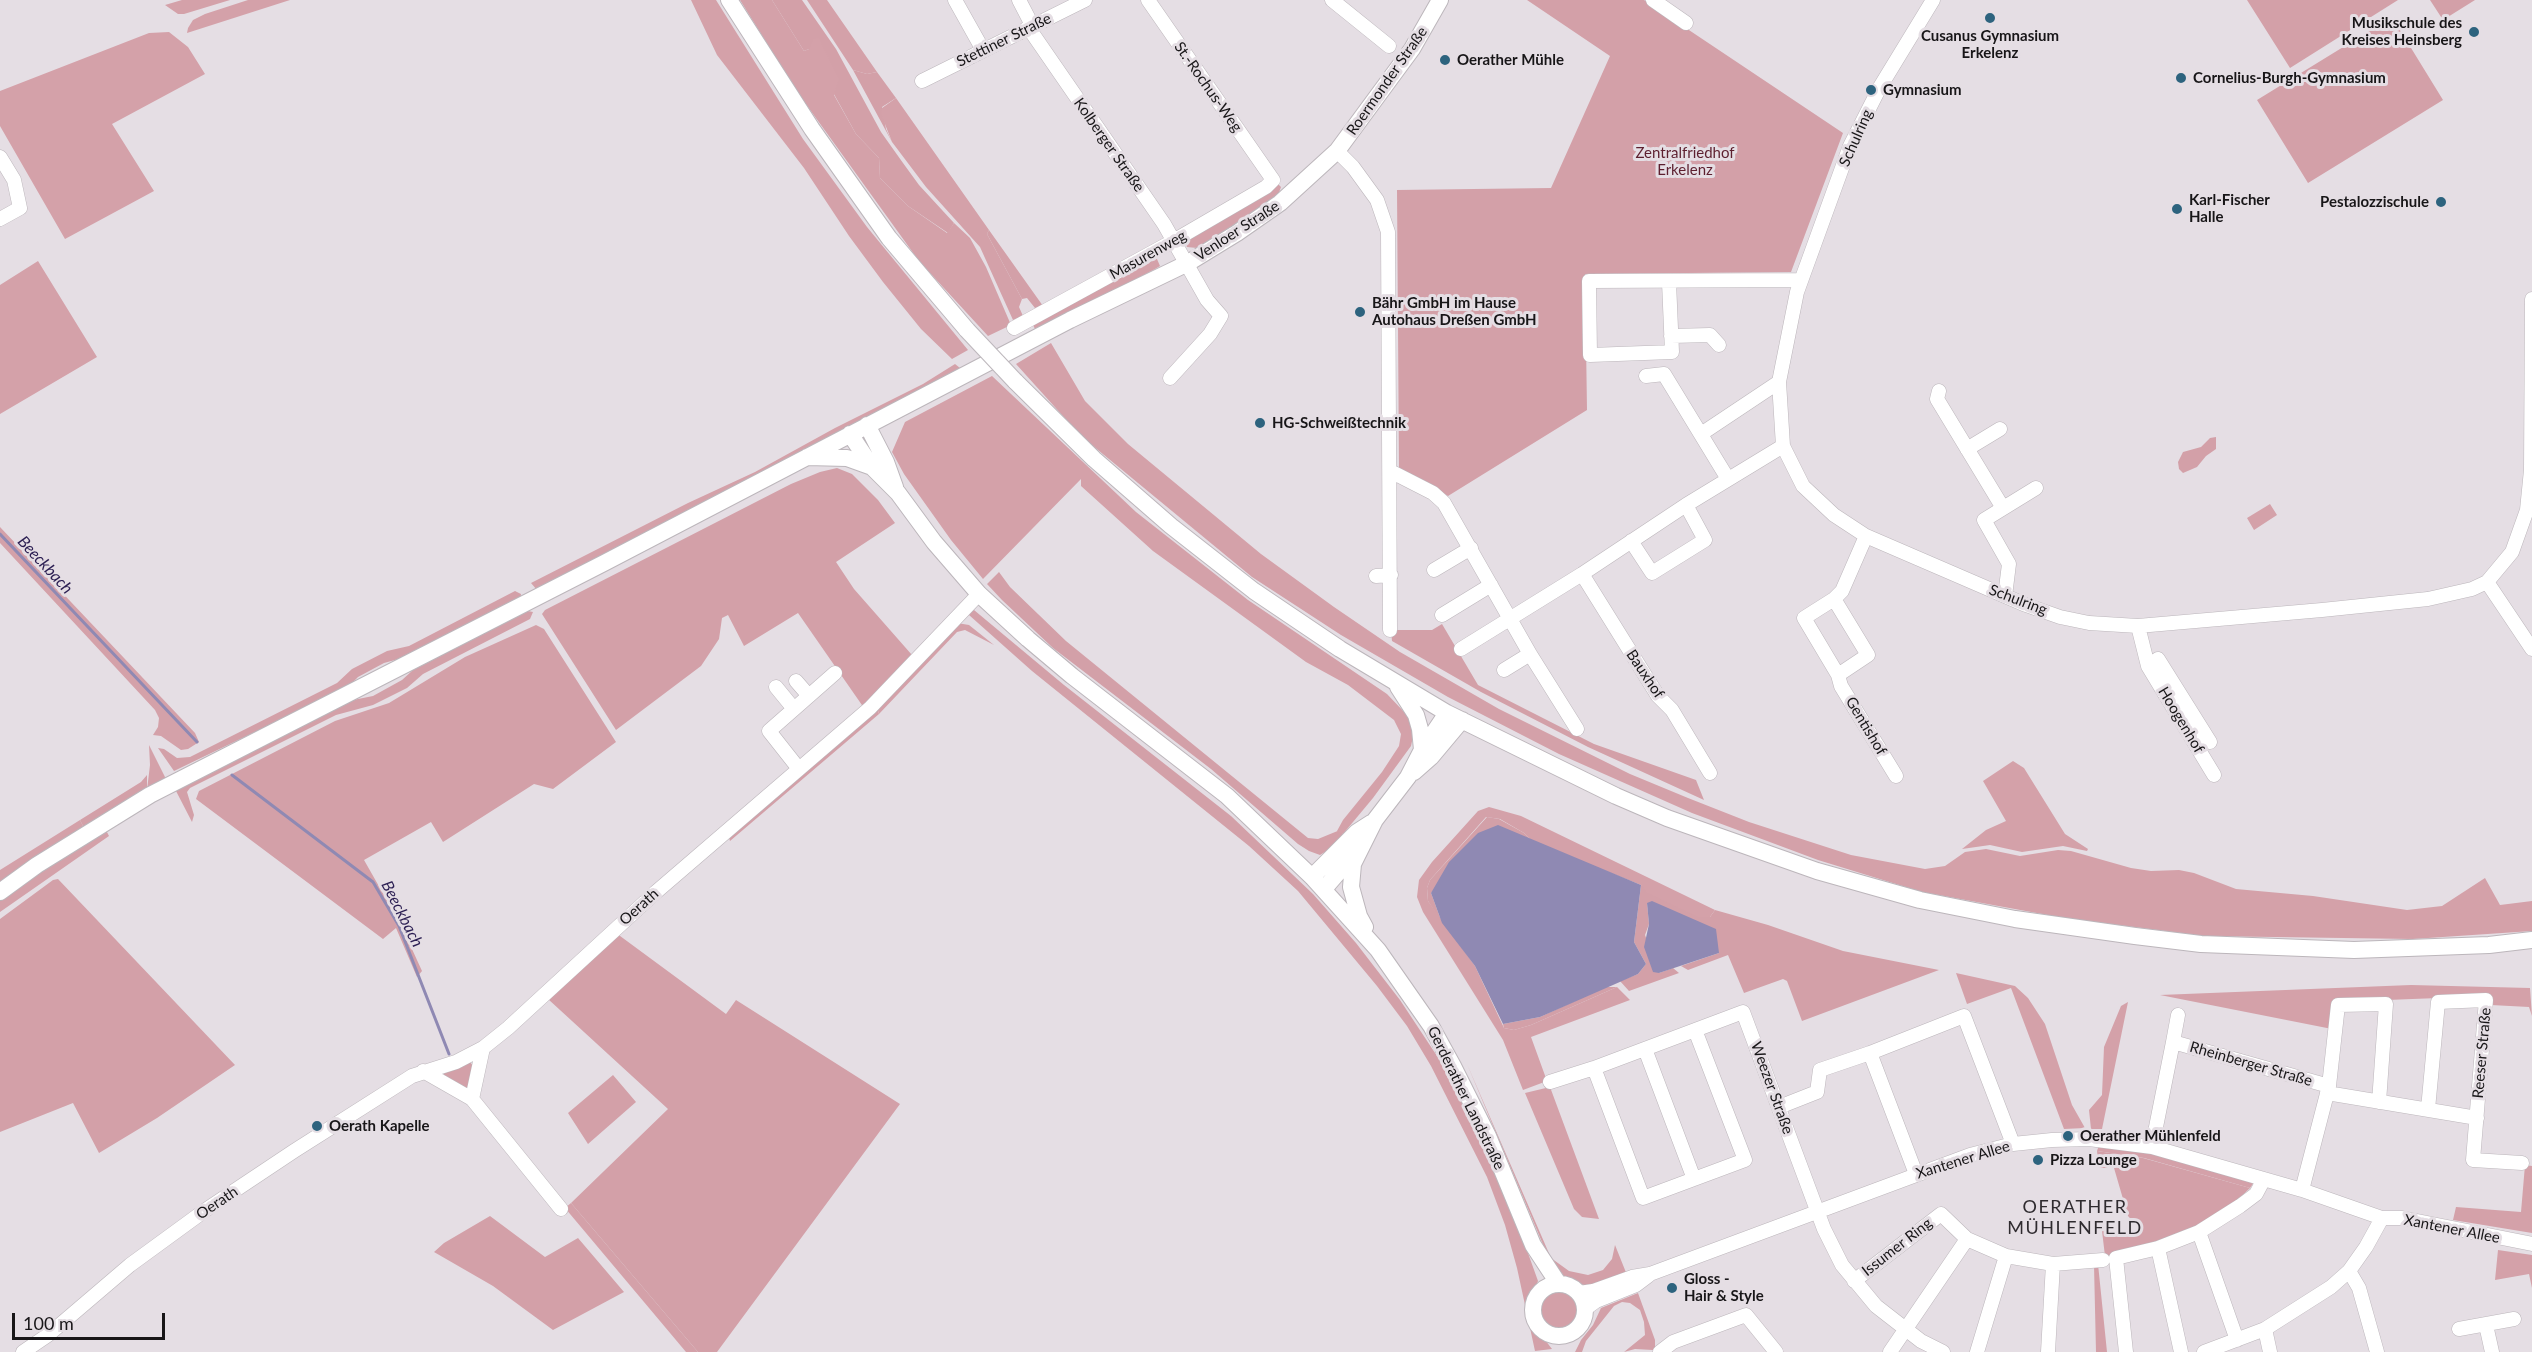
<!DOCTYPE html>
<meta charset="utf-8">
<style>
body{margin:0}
#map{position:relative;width:2532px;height:1352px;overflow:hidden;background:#e5dee4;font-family:Lato,sans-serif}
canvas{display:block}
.scale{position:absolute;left:12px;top:1313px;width:153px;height:27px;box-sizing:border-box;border:3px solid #181618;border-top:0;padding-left:8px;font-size:18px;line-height:21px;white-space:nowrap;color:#181618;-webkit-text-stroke:4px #e5dee4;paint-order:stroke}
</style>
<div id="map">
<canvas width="2532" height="1352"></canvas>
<div class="scale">100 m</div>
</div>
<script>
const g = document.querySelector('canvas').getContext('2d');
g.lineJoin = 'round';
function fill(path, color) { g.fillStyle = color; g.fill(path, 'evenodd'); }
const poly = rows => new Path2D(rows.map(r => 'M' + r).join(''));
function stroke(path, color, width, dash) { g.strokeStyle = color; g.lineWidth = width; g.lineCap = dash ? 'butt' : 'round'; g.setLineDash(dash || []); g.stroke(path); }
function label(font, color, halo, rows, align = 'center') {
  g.font = font + ' Lato,sans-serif'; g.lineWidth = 6; g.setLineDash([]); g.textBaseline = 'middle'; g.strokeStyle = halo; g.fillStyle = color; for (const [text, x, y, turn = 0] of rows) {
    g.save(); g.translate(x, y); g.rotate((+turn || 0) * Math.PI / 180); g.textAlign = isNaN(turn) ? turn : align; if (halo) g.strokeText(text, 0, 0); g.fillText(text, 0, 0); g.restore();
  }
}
const green = poly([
 [772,0,802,0,836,49,881,132,903,163,919,185,954,223,948,233,908,206,880,178,879,158,856,134,809,49,804,51],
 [1527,0,1644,0,1843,133,1791,272,1585,274,1587,410,1448,496,1399,468,1397,190,1551,188,1610,56],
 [2247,0,2398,0,2290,68],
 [2430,0,2475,0,2443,20],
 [2392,17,2443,100,2308,183,2257,100],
 [853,70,867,74,877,72,896,98,882,107,886,129,892,142],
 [989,230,1043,306,1035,308,1027,298,1022,299,987,234],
 [2216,437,2216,449,2206,456,2197,467,2183,473,2179,469,2178,462,2183,452,2201,447,2210,438],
 [837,468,852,474,878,500,895,523,836,562,854,589,912,655,864,708,798,613,744,646,728,615,722,618,719,639,701,666,616,730,542,614,545,610,791,484,820,472],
 [999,572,1010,587,1066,641,1308,838,1318,839,1340,830,1343,834,1333,847,1320,855,1309,851,1298,844,1211,769,1053,648,1002,600,987,584],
 [515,591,521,594,520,601,406,657,384,663,358,677,348,687,174,771,158,748,164,749,177,758,190,757,337,683,352,669,387,651,409,646],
 [974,610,1064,685,1231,816,1313,894,1356,943,1400,1000,1441,1062,1447,1076,1464,1100,1501,1178,1538,1281,1528,1306,1529,1319,1552,1349,1535,1351,1517,1268,1505,1225,1487,1177,1431,1066,1407,1026,1377,986,1298,891,1249,846,1032,671,969,615,969,612],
 [528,611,533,612,530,619,423,674,407,688,373,705,336,715,190,788,187,792,194,815,192,822,176,791,264,741,353,700,373,696,402,680,413,670],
 [1442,624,1478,685,1594,744,1696,780,1704,800,1588,747,1481,692,1392,641,1391,630,1432,630],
 [536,625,544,629,616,742,553,789,534,784,443,842,431,822,364,860,401,925,422,971,417,977,396,928,383,939,196,799,199,791,335,721,389,703,465,657],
 [877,707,879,714,730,841,729,838],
 [147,775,147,790,84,828,80,820,141,782],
 [1487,817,1499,819,1524,833,1533,842,1498,826,1431,893,1442,923,1428,901,1427,888,1430,880],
 [58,879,235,1065,157,1118,99,1153,73,1103,0,1132,0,919,53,880],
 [1641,885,1710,917,1715,910,1768,925,1843,951,1939,970,1802,1021,1787,981,1783,979,1744,993,1728,955,1688,970,1681,966,1719,953,1647,903,1649,924,1645,935,1659,973,1673,968,1679,973,1629,991,1620,981,1638,974,1646,964,1634,942],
 [616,933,726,1014,736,1000,900,1104,717,1352,698,1352,571,1203,668,1109,548,999],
 [1605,987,1617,987,1531,1025,1514,1030,1504,1028,1503,1024,1540,1017],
 [470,1062,474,1067,468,1088,460,1091,444,1077,444,1073],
 [1467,1064,1551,1258,1569,1271,1588,1275,1603,1270,1612,1259,1615,1245,1627,1275,1586,1286,1564,1276,1557,1267,1547,1254],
 [613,1075,636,1102,588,1144,568,1113],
 [2097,1151,2143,1158,2250,1188,2221,1216,2135,1251,2105,1256,2102,1231,2139,1233,2138,1227,2128,1216,2114,1168,2099,1168],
 [490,1216,545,1257,578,1238,624,1292,553,1330,493,1286,434,1252,444,1243],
 [2098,1264,2107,1352,2096,1352,2094,1265],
 '1539 1309a20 20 0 1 1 40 0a20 20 0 1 1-40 0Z',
 [1638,1293,1655,1340,1655,1348,1653,1350,1635,1349,1624,1352,1645,1335,1644,1322,1640,1310,1630,1303,1622,1302,1614,1306,1586,1341,1582,1352,1575,1352,1581,1340,1593,1325,1601,1308]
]);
const forest = poly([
 [182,0,230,0,184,14,178,14,165,5],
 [248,0,290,0,187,33,188,28,193,20,205,14],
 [691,0,716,0,803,139,867,227,968,350,952,359,921,329,883,282,849,236,804,168,717,55],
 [740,0,772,0,804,51,809,49,813,39,819,38,839,79,834,95,856,134,879,158,880,178,908,206,947,233,954,223,970,238,986,267,1011,325,988,336,919,261,795,89],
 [807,0,827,0,877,72,867,74,853,70],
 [169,32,188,47,205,74,112,124,154,191,65,239,0,126,0,91,149,33],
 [896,98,989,230,987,234,1022,299,1019,307,1023,316,1013,320,980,247,926,187,892,142,881,114,882,108],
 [1277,183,1281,187,1277,198,1211,240,1197,248,1187,247,1185,242,1189,239],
 [1153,258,1157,259,1160,266,1155,269,1036,331,1032,323],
 [38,261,97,357,0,414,0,285],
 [1051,343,1085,401,1128,444,1261,554,1334,607,1400,652,1499,709,1630,774,1688,798,1749,822,1851,855,1925,869,1945,866,1965,852,1986,849,2020,856,2058,850,2071,851,2131,868,2151,871,2179,870,2194,873,2236,889,2313,896,2407,910,2442,906,2485,878,2500,905,2532,901,2532,931,2413,939,2204,936,2064,918,1922,892,1818,860,1692,813,1559,754,1448,697,1341,635,1252,577,1081,436,1016,364],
 [955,364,960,368,537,590,531,583,688,503,755,472,835,428,923,384],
 [992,376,1136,512,1248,600,1387,694,1407,715,1414,732,1411,746,1373,798,1343,834,1337,831,1343,820,1382,772,1399,746,1401,734,1394,720,1348,685,1306,662,1153,551,1081,486,1081,479,983,579,951,540,904,474,892,452,905,422],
 [2270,504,2277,515,2254,530,2247,518],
 [0,527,195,733,199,742,188,749,181,750,161,736,153,735,158,727,159,718,155,710,0,543],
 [957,623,969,625,994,645,965,630,957,632,879,714,877,707],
 [149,745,166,779,147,790,150,765],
 [2013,761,2024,768,2065,834,2088,849,2087,851,2063,846,2022,852,1990,845,1962,849,1986,830,2006,821,1983,781],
 [1489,807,1521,816,1715,910,1710,917,1698,917,1646,892,1641,885,1533,842,1524,833,1500,819,1486,817,1430,880,1427,888,1428,901,1475,966,1504,1028,1514,1030,1531,1025,1617,987,1630,1000,1531,1037,1547,1081,1523,1090,1503,1040,1423,912,1417,897,1419,880,1432,862,1478,811],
 [80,820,84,828,0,883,0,870],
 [106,830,109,836,0,912,0,899,49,865],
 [1956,973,2015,986,2028,998,2045,1024,2072,1105,2085,1128,2064,1129,2011,988,1967,1004],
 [2411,985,2530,988,2532,1016,2529,1007,2491,1005,2490,996,2335,1002,2332,1029,2160,995],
 [2128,1002,2102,1129,2091,1129,2089,1110,2102,1095,2104,1047,2121,1006],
 [1550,1087,1599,1219,1582,1217,1574,1209,1525,1093],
 [2099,1145,2142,1150,2255,1181,2250,1188,2144,1158,2097,1151],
 [2525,1165,2532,1166,2532,1233,2453,1220,2456,1207,2521,1212],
 [571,1203,698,1352,686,1352,565,1208],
 [2498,1250,2532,1255,2532,1288,2529,1274,2495,1280]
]);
const water = poly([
 [1498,825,1641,885,1634,942,1646,964,1638,974,1540,1017,1503,1024,1475,966,1442,923,1431,893,1449,862,1478,833],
 [1652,901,1716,929,1719,953,1659,973,1653,972,1644,947,1649,924,1647,903]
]);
const stream = poly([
 [0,534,197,742],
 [232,775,373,882,399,926,449,1054]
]);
const minor = poly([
 [955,0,983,50],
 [1019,0,1032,25],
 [1332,0,1389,46],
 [1653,0,1686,23],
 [1933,0,1880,87,1850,146,1797,292,1779,382,1783,446,1803,486,1834,515,1866,536,2026,605,2060,617,2089,623,2138,626,2322,610,2428,599,2472,589,2487,582,2512,552,2527,510,2531,470,2532,299],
 [1028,27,1164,224,1207,300,1221,316,1210,334,1170,378],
 [922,81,1085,0],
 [1337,151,1353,167,1377,200,1388,232,1390,630],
 [0,157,14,180,20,208,0,219],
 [1669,282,1672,352,1590,355,1589,281,1801,280],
 [1014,328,1175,240,1266,187,1273,180,1148,0],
 [1671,336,1710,335,1719,345],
 [1646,376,1664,374,1728,479],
 [1939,391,1937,399,2003,508],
 [1701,434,1779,382],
 [1967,449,2000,429],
 [1390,471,1433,493,1444,503,1530,654,1577,729],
 [1866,536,1842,591,1834,599,1804,618,1838,675,1841,686,1896,776],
 [1631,541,1652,573,1705,540,1686,505],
 [1434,570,1471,548],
 [1582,574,1658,696,1672,710,1710,773],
 [1376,576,1391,575],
 [2487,582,2532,649],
 [2005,596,2009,564,1984,520,2036,488],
 [1834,599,1868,655,1838,675],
 [1442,615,1491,585],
 [2138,626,2148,666,2214,775],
 [1461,649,1582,574,1686,505,1783,446],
 [2148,666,2158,659,2210,742],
 [1504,670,1530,654],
 [796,681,809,696],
 [776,687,794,709],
 [799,769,769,731,835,673],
 [1695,1030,1745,1160,1643,1198,1594,1068,1743,1012,1824,1229,1842,1265,1876,1306,1921,1341,1943,1352],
 [2173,1042,2178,1015],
 [483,1048,472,1099,561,1209],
 [1645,1049,1694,1179],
 [423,1071,472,1099],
 [1550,1082,1594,1068],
 [2327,1093,2477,1118],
 [1779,1107,1817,1092,1820,1070,1870,1053],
 [2428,1109,2438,1002,2486,1000,2473,1160,2522,1163],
 [2152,1147,2173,1042,2329,1086],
 [1916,1174,1870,1053,1964,1016,2013,1144],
 [2302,1190,2329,1086,2338,1005,2386,1004,2379,1102],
 [2199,1232,2237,1340],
 [2158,1248,2181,1352],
 [2349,1271,2359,1288,2377,1352],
 [1854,1281,1941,1214,1967,1239,2006,1256,2053,1264,2103,1260],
 [1579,1293,1593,1291,1632,1277,1650,1274,1970,1155,2013,1144,2052,1140,2089,1139,2152,1147,2302,1190,2382,1218,2402,1218,2532,1244],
 [1585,1309,1596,1301,1636,1285,1648,1276],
 [2486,1325,2492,1352],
 [2265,1329,2270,1352],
 [2459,1329,2514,1319],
 [23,1352,48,1335,130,1265,204,1211,294,1151,412,1076,456,1062,483,1048,508,1028,656,892,870,708,979,594],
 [1660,1352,1673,1342,1746,1315,1776,1352],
 [1890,1352,1967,1239],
 [1977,1352,2006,1256],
 [2048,1352,2053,1264],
 [2126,1352,2116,1258,2158,1248,2199,1232,2240,1206,2256,1194,2264,1179],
 [2204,1352,2265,1329,2331,1287,2349,1271,2366,1247,2382,1218]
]);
const major = poly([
 [729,0,812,129,889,238,967,330],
 [1015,381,1094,459,1171,526,1254,591,1340,649,1447,713,1616,796,1667,818,1817,871,1920,900,2015,919,2135,936,2201,944,2354,950,2489,945,2532,940],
 [867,425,886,462,895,487],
 [850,434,872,467,898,493,934,542,979,594,1028,639,1072,676,1227,796,1312,877,1378,950,1431,1026,1453,1066,1488,1136,1533,1245,1558,1283],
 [807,457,847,458,872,467],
 [1398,687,1416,715,1420,729,1422,750],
 [1414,772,1431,757,1462,720],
 [1312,877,1357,832,1371,823],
 [1324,889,1355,853],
 [0,892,37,865,150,795,604,563,1070,320,1188,263,1237,233,1280,203,1337,151,1412,49,1440,0],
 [1365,927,1359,916,1351,887,1353,864,1375,820,1408,777,1422,750,1447,713],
 '1533 1310a26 26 0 1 1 52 0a26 26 0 1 1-52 0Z'
]);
const majorBridge = poly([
 [967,330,1015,381]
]);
const markers = [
 [1990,18,6,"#2d637e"],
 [2474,32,6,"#2d637e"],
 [1445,60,6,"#2d637e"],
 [2181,78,6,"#2d637e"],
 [1871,90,6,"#2d637e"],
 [2441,202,6,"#2d637e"],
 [2177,209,6,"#2d637e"],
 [1360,312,6,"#2d637e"],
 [1260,423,6,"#2d637e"],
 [317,1126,6,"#2d637e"],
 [2068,1136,6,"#2d637e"],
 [2038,1160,6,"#2d637e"],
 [1672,1288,6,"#2d637e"]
];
const poiNames = [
 ["Musikschule des",2462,23,"right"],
 ["Kreises Heinsberg",2462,40,"right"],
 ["Cusanus Gymnasium",1990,36,"center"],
 ["Erkelenz",1990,53,"center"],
 ["Oerather Mühle",1457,60],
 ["Cornelius-Burgh-Gymnasium",2193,78],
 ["Gymnasium",1883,90],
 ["Karl-Fischer",2189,200],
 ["Halle",2189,217],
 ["Pestalozzischule",2429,202,"right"],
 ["Bähr GmbH im Hause",1372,303],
 ["Autohaus Dreßen GmbH",1372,320],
 ["HG-Schweißtechnik",1272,423],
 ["Oerath Kapelle",329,1126],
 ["Oerather Mühlenfeld",2080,1136],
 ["Pizza Lounge",2050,1160],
 ["Gloss -",1684,1279],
 ["Hair & Style",1684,1296]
];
const streetNames = [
 ["Stettiner Straße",1004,40,-26],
 ["Roermonder Straße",1387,81,-55],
 ["St.-Rochus-Weg",1208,87,55],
 ["Schulring",1856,138,-66],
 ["Kolberger Straße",1109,145,55],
 ["Venloer Straße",1237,231,-33],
 ["Masurenweg",1148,255,-29],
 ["Schulring",2018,600,21],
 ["Bauxhof",1645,674,56],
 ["Hoogenhof",2181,720,59],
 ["Gentishof",1866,726,59],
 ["Oerath",639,907,-42],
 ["Reeser Straße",2482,1053,-85],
 ["Rheinberger Straße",2251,1064,16],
 ["Weezer Straße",1772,1088,70],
 ["Gerderather Landstraße",1466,1098,64],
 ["Xantener Allee",1963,1160,-17],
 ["Oerath",217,1203,-34],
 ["Xantener Allee",2452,1229,11],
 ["Issumer Ring",1897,1247,-38]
];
const parkNames = [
 ["Zentralfriedhof",1685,153],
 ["Erkelenz",1685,170]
];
const waterNames = [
 ["Beeckbach",45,565,47],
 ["Beeckbach",402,914,63]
];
const quarterNames = [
 ["OERATHER",2075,1207],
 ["MÜHLENFELD",2075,1228]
];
fill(green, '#d3a0a8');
fill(forest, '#d4a1a9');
fill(water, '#8f89b3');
stroke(stream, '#8f89b3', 3);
stroke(minor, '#bcb6bb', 15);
stroke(major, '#bcb6bb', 18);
stroke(minor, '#fff', 14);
stroke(major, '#fff', 16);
stroke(majorBridge, '#bcb6bb', 18, []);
stroke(majorBridge, '#fff', 16);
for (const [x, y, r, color] of markers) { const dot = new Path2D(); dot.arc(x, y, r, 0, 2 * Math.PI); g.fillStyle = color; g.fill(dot); stroke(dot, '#e5dee4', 2); }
label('bold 15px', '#181618', '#e5dee4', poiNames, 'left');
label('15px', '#181618', '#e5dee4', streetNames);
label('15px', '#5d1f2f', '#e5dee4', parkNames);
label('italic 16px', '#2b1e52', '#e5dee4', waterNames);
g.letterSpacing = '1.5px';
label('18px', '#2f2b2f', '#e5dee4', quarterNames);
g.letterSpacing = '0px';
</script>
